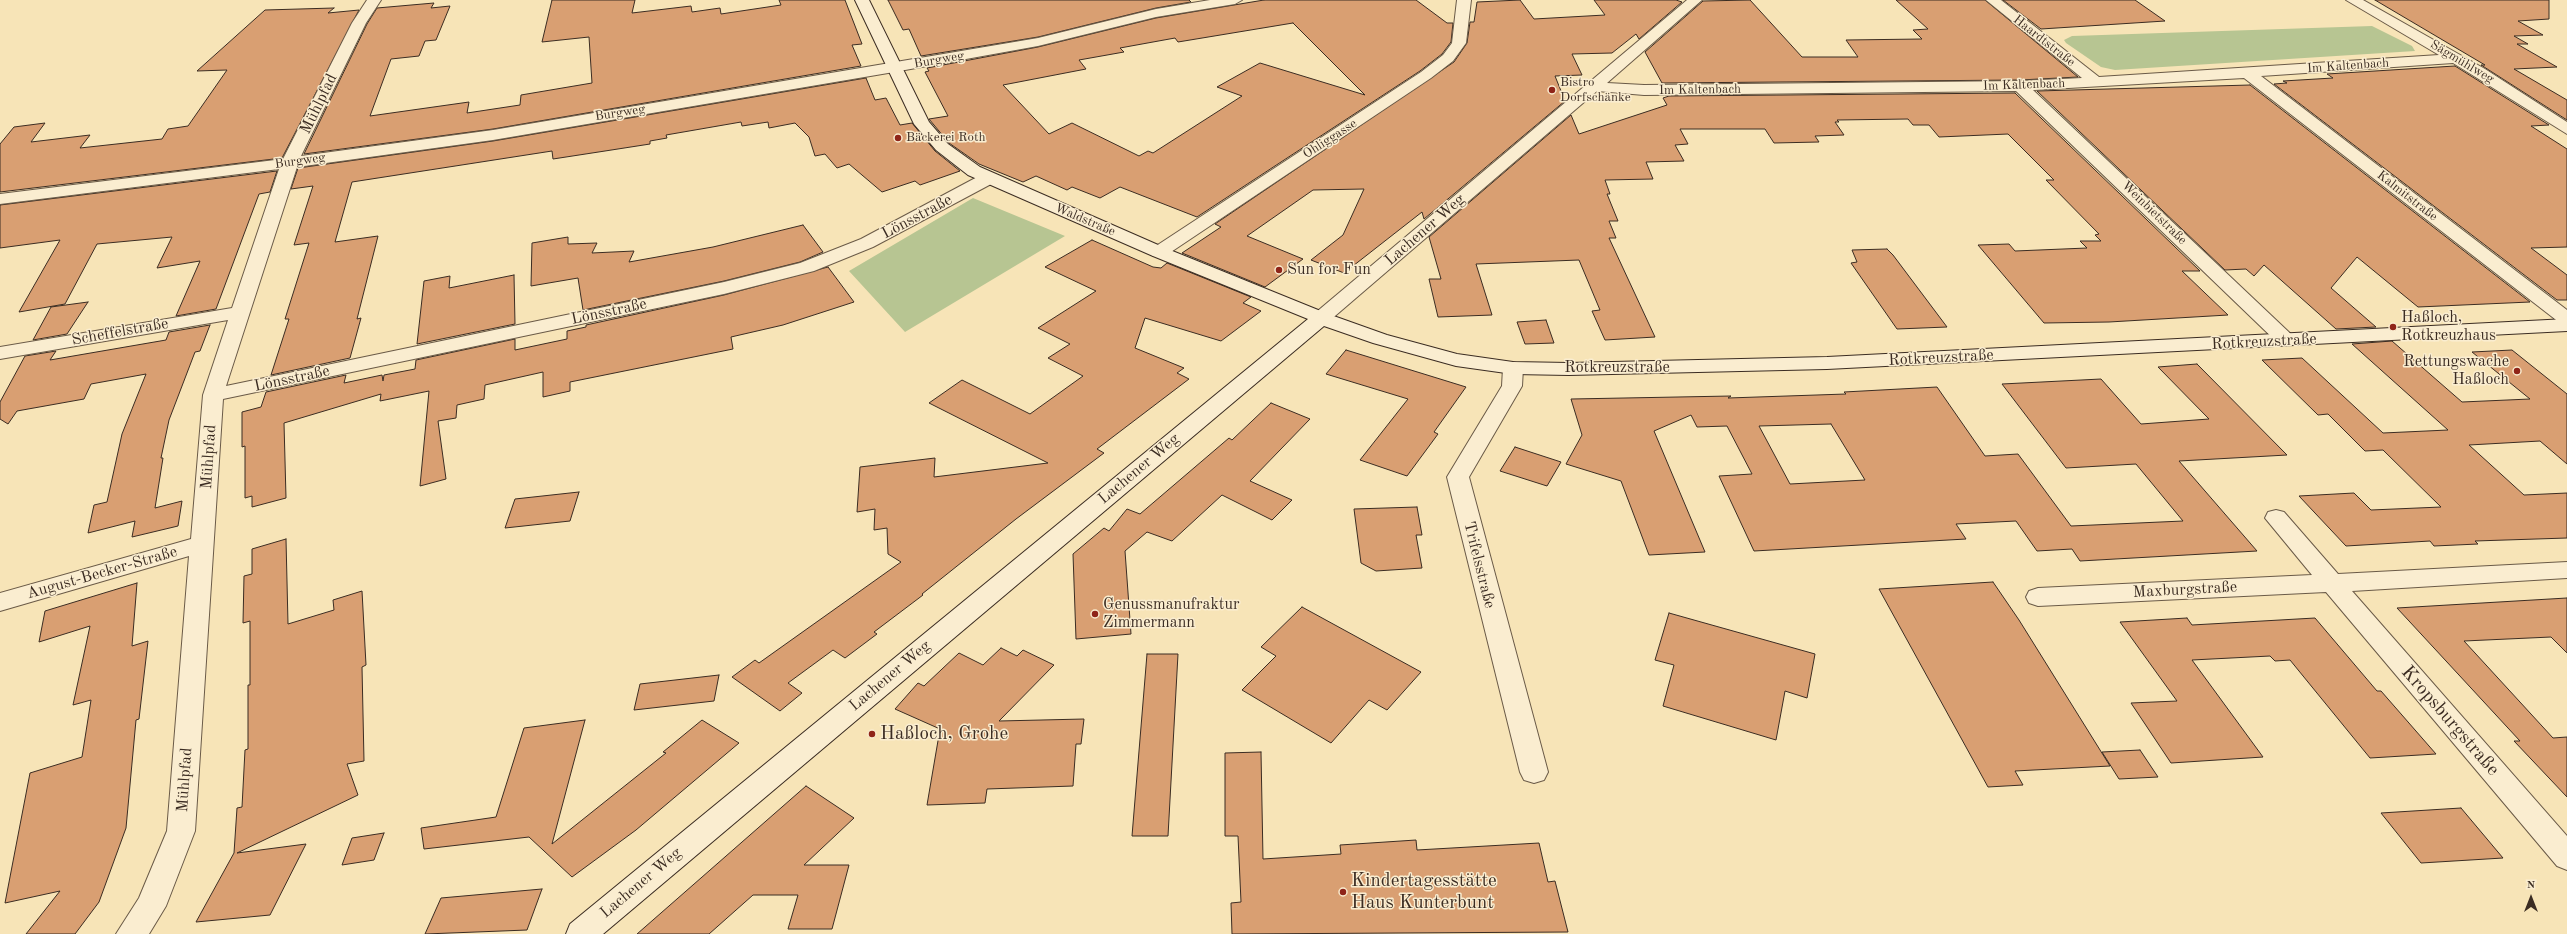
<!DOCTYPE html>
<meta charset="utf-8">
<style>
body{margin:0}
#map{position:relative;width:2567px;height:934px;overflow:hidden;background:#f7e4b7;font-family:"Old Standard TT",serif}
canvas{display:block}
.north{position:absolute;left:2511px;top:878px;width:40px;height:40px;-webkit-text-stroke:3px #faedd0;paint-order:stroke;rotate:0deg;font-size:11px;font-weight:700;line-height:16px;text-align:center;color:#3b2c22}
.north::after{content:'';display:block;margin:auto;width:14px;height:18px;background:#3b2c22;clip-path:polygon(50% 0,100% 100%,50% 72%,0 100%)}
</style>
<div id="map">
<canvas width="2567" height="934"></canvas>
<div class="north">N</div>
</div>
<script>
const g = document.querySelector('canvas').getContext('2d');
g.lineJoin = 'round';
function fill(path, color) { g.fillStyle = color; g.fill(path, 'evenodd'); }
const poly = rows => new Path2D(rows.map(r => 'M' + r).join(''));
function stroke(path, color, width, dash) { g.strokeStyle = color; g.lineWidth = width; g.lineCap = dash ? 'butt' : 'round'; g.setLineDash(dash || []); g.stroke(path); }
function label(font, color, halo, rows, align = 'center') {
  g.font = font + ' "Old Standard TT",serif'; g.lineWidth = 3; g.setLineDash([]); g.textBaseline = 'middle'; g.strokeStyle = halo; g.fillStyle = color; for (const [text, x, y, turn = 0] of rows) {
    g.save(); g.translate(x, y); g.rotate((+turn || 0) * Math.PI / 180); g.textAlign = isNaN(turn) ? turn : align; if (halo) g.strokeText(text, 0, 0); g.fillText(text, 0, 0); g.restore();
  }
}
const green = poly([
 [2372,26,2412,46,2415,51,2115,70,2101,67,2066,43,2064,40,2072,36],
 [973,198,1065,236,905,332,849,271]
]);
const building = poly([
 [552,0,635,0,632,13,691,6,692,12,720,8,721,14,781,5,779,0,845,0,862,44,852,45,861,66,493,129,304,154,367,24,377,8,434,3,431,8,450,6,436,40,425,41,419,56,391,59,370,116,469,102,467,113,520,105,521,95,592,83,589,37,542,42,552,0],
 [888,0,1189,0,1191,2,1156,8,1038,37,921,56,909,29,903,30,888,0],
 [1264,0,1416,0,1447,23,1453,23,1451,42,1442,54,1420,71,1197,217,1120,187,1100,198,1072,187,1067,190,1036,176,1023,182,979,164,949,143,929,119,948,116,925,72,929,71,927,68,1038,47,1156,18,1264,0],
 [1293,23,1365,95,1260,63,1217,87,1242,96,1153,153,1148,151,1139,156,1072,123,1049,134,1003,85,1086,69,1079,60,1124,52,1120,48,1175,38,1178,42,1293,23],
 [1520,0,1534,19,1605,15,1594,0,1676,0,1682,2,1639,39,1636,34,1612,53,1572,54,1582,75,1555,76,1565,101,1424,219,1422,212,1344,273,1311,260,1343,235,1364,189,1313,190,1247,236,1303,259,1265,287,1182,253,1221,227,1215,224,1454,62,1467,43,1470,22,1474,22,1477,2,1520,0],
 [1750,0,1802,57,1858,57,1846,40,1922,39,1913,30,1928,29,1896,0,1985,0,2078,77,2020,80,1662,83,1645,52,1703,1,1750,0],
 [2003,0,2135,0,2165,21,2041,29,2003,0],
 [2375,0,2549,0,2549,19,2518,21,2543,35,2514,36,2528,44,2517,44,2557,67,2514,69,2567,100,2567,120,2481,65,2485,65,2375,0],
 [334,8,328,13,359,10,282,158,0,192,0,144,14,127,45,123,31,142,90,135,80,148,162,139,168,129,188,126,227,70,197,71,265,10,334,8],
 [2455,66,2549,125,2531,126,2567,149,2567,247,2531,248,2567,275,2567,300,2557,300,2274,84,2287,83,2283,81,2333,78,2327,74,2455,66],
 [866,78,875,100,886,98,900,125,912,123,935,151,960,171,920,185,915,181,882,192,849,164,837,168,825,154,815,156,809,137,795,123,769,128,768,122,742,126,741,122,666,135,667,138,650,141,650,144,605,151,553,159,552,151,352,182,335,242,378,236,357,319,361,318,350,358,271,375,289,319,285,319,309,243,294,245,313,186,291,189,298,168,493,141,866,78],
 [2250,85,2530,302,2418,307,2357,257,2331,288,2376,327,2336,329,2264,265,2254,276,2246,269,2225,270,2037,91,2250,85],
 [2015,93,2200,271,2182,271,2228,315,2109,322,2044,323,1978,245,2009,244,2015,251,2087,248,2080,241,2101,241,2095,235,2099,234,2046,180,2054,180,2008,134,1939,137,1929,125,1913,125,1908,119,1837,120,1839,122,1835,122,1844,135,1815,136,1819,142,1774,143,1765,129,1680,129,1688,144,1675,145,1684,161,1646,162,1653,179,1605,180,1610,194,1607,194,1618,221,1609,221,1616,238,1609,238,1655,337,1605,340,1592,311,1600,310,1579,260,1476,264,1492,315,1438,317,1429,279,1441,279,1429,237,1571,115,1579,134,1667,105,1663,98,1669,96,2015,93],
 [277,171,270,192,259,194,216,309,176,316,200,261,157,268,172,237,97,244,65,304,19,312,60,240,0,248,0,205,277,171],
 [803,225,823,252,800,262,724,281,583,310,578,278,531,286,532,243,568,237,568,244,597,243,592,253,634,251,629,262,713,247,803,225],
 [1092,240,1153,267,1161,268,1167,263,1251,297,1243,303,1261,311,1221,341,1145,318,1135,348,1184,368,1177,373,1189,379,1097,449,1104,453,1016,519,922,594,923,595,874,632,877,634,845,658,833,650,788,683,802,693,780,711,732,677,755,660,759,663,901,562,888,554,887,528,874,530,875,509,857,512,860,467,935,458,934,477,1048,463,929,403,962,380,1030,414,1083,376,1048,358,1070,344,1038,328,1096,291,1045,267,1092,240],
 [1887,249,1893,255,1947,327,1897,329,1851,263,1857,262,1852,250,1887,249],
 [828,267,854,302,783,325,731,337,733,349,570,382,570,391,543,397,543,372,485,385,484,399,457,405,456,418,438,421,446,479,420,486,429,391,380,401,381,394,284,423,286,498,252,507,252,496,245,498,245,446,242,447,242,412,261,407,266,392,346,375,344,383,382,375,383,381,384,375,415,369,416,360,515,339,515,350,567,339,567,331,586,327,586,325,724,295,828,267],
 [514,275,515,324,417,344,424,281,450,276,449,288,514,275],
 [88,302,67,334,33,340,51,307,88,302],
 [1546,320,1554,343,1525,344,1517,322,1546,320],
 [210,325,200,351,195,352,169,420,161,458,163,458,155,508,182,501,178,526,132,537,135,521,88,533,94,505,107,502,122,434,146,374,91,384,84,399,17,411,8,424,0,419,0,402,25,356,56,351,50,360,166,340,169,332,210,325],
 [2392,341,2462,402,2530,399,2472,352,2512,350,2567,394,2567,464,2540,441,2469,445,2524,495,2567,493,2567,538,2475,541,2478,544,2434,546,2430,541,2346,546,2299,496,2354,493,2371,510,2441,507,2383,450,2365,451,2328,414,2318,415,2262,360,2302,358,2383,433,2448,430,2352,344,2392,341],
 [1346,350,1466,387,1434,432,1438,434,1407,476,1360,460,1408,399,1326,374,1346,350],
 [2197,364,2287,455,2179,461,2257,551,2080,561,2072,549,2037,551,2016,521,1956,524,1966,539,1754,551,1719,476,1752,474,1727,426,1697,427,1691,415,1654,431,1705,552,1649,555,1621,481,1566,464,1582,435,1571,399,1731,396,1728,398,1846,394,1844,392,1937,387,1985,456,2018,454,2071,526,2183,521,2136,464,2066,468,2002,384,2101,379,2141,424,2209,419,2158,367,2197,364],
 [1831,424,1865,480,1790,484,1759,426,1831,424],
 [1271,403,1310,419,1250,481,1292,500,1272,520,1222,495,1172,541,1147,532,1125,551,1131,634,1076,639,1073,554,1104,528,1109,531,1127,509,1140,514,1229,438,1232,440,1271,403],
 [1515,447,1561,462,1547,486,1500,471,1515,447],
 [579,492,570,521,505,528,515,499,579,492],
 [1417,507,1422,535,1416,535,1422,568,1376,571,1361,563,1354,509,1417,507],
 [286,539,288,624,334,610,333,600,362,591,366,665,362,667,364,761,347,764,358,795,237,853,306,844,270,915,196,922,234,853,237,808,242,807,245,750,248,749,248,685,250,685,250,621,243,623,244,576,252,574,252,549,286,539],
 [1993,582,2019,620,2110,766,2015,771,2023,785,1988,787,1879,589,1993,582],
 [137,583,132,646,148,641,139,719,136,720,126,828,99,902,75,934,26,934,60,891,5,903,30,773,82,757,91,700,73,705,90,626,39,642,45,611,137,583],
 [2567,598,2567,653,2551,637,2464,641,2553,738,2567,737,2567,797,2514,741,2520,741,2397,608,2567,598],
 [1302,607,1421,672,1387,710,1369,700,1331,743,1242,690,1276,656,1261,647,1302,607],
 [1669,613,1815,654,1807,698,1785,691,1776,740,1663,706,1674,665,1655,660,1669,613],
 [2187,618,2192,625,2315,618,2377,691,2381,691,2436,754,2370,758,2290,660,2275,661,2270,656,2192,660,2263,757,2171,763,2131,703,2177,701,2120,622,2187,618],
 [1001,648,1017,656,1023,650,1054,665,999,721,1084,719,1081,744,1076,744,1073,786,987,789,985,803,927,805,940,729,895,709,918,683,924,686,959,653,983,665,1001,648],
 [1147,654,1178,654,1168,836,1132,836,1147,654],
 [719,675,714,701,634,710,640,684,719,675],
 [585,720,552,844,666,753,663,752,702,720,739,743,636,830,572,877,529,837,424,849,421,828,496,817,524,728,585,720],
 [2140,750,2158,777,2119,779,2102,752,2140,750],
 [1261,752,1263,859,1341,854,1340,845,1416,840,1417,850,1539,843,1548,882,1555,881,1568,932,1232,934,1231,903,1241,902,1238,836,1225,836,1225,753,1261,752],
 [806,786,854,818,804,865,849,865,832,929,788,929,798,895,753,895,709,934,637,934,806,786],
 [2461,808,2503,858,2421,863,2381,813,2461,808],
 [384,833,374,860,342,865,352,838,384,833],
 [542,889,527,930,425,934,441,898,542,889]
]);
const street = poly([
 [367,0,381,0,366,23,301,156,493,130,1038,38,1156,9,1210,0,1242,0,1235,4,1156,17,1038,46,894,72,493,140,297,167,226,386,724,282,800,263,861,239,981,175,993,175,995,179,993,183,873,247,814,271,724,294,223,399,195,831,166,906,149,934,116,934,139,898,167,831,189,556,0,611,0,593,191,539,203,395,228,320,0,359,0,347,232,308,279,169,0,204,0,194,283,159,352,23,367,0],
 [1457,0,1471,0,1466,43,1453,61,1431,78,1165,256,1153,256,1150,252,1153,248,1421,72,1443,55,1452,43,1457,0],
 [1687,0,1702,0,1607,83,1644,85,2020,81,2082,78,1986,0,2001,0,2099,77,2439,55,2346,0,2363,0,2485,69,2567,122,2567,134,2453,63,2261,76,2567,310,2567,325,2560,323,2244,78,2033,90,2294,337,2297,341,2294,345,2280,345,2016,91,1644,95,1597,91,1328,322,1314,322,1311,318,1314,314,1687,0],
 [1513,362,1520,364,1523,368,1522,386,1469,477,1548,772,1544,780,1534,783,1524,780,1520,772,1447,477,1502,386,1503,368,1506,364,1513,362],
 [2276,510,2284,512,2338,574,2567,562,2567,578,2352,591,2567,836,2567,870,2557,866,2326,592,2038,606,2029,603,2026,597,2029,591,2038,588,2312,575,2265,518,2268,512,2276,510]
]);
const secondary = poly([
 [855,0,869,0,929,122,948,144,980,167,1165,248,1328,314,1387,335,1457,354,1513,362,1569,363,1827,357,2567,319,2567,331,1827,369,1569,375,1513,374,1456,366,1373,343,1324,326,603,934,566,934,570,924,1308,319,1153,256,968,175,936,150,914,124,855,0]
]);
const markers = [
 [1552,90,4,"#8f2418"],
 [898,138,4,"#8f2418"],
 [1279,270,4,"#8f2418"],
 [2393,327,4,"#8f2418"],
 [2517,371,4,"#8f2418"],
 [1095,614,4,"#8f2418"],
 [872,734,4,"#8f2418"],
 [1343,892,4,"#8f2418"]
];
const farStreetnames = [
 ["Haardtstraße",2044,41,38],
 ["Burgweg",939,60,-10],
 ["Sägmühlweg",2462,62,31],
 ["Im Kaltenbach",2348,66,-4],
 ["Im Kaltenbach",2024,85,-2],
 ["Im Kaltenbach",1700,90,-1],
 ["Burgweg",620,113,-9],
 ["Ohliggasse",1330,139,-33],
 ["Burgweg",300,161,-8],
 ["Kalmitstraße",2407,196,38],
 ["Weinbietstraße",2154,213,44],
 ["Waldstraße",1085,220,23]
];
const farPoinames = [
 ["Bistro",1560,83],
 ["Dorfschänke",1560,98],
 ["Bäckerei Roth",906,138]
];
const streetNames = [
 ["Mühlpfad",319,104,-64],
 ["Lönsstraße",917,217,-28],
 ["Lachener Weg",1425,230,-41],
 ["Lönsstraße",609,312,-12],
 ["Scheffelstraße",120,332,-10],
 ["Rotkreuzstraße",2264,342,-3],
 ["Rotkreuzstraße",1941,358,-3],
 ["Rotkreuzstraße",1617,368],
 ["Lönsstraße",292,379,-12],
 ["Mühlpfad",209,457,-86],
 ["Lachener Weg",1139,469,-40],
 ["Trifelsstraße",1479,565,76],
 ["August-Becker-Straße",102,573,-16],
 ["Maxburgstraße",2185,590,-3],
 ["Lachener Weg",890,676,-40],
 ["Mühlpfad",185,780,-86],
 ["Lachener Weg",641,883,-40]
];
const poiNames = [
 ["Sun for Fun",1287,270],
 ["Haßloch,",2401,318],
 ["Rotkreuzhaus",2401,336],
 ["Rettungswache",2509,362,"right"],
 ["Haßloch",2509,380,"right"],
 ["Genussmanufraktur",1103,605],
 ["Zimmermann",1103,623]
];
const nearStreetnames = [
 ["Kropsburgstraße",2450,721,49]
];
const nearPoinames = [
 ["Haßloch, Grohe",880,734],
 ["Kindertagesstätte",1351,881],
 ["Haus Kunterbunt",1351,903]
];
fill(green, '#b7c592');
fill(building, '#d99f72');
stroke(building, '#3b2c22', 1);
stroke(street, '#6a5a47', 2);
stroke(secondary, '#3b2c22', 2);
fill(street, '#faedd0');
fill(secondary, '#faedd0');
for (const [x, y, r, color] of markers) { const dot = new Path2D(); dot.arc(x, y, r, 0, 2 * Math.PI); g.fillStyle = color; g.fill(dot); stroke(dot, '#faedd0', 1.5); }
label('13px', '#3b2c22', '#faedd0', farStreetnames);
label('13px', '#3b2c22', '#faedd0', farPoinames, 'left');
label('16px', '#3b2c22', '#faedd0', streetNames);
label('16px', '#3b2c22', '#faedd0', poiNames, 'left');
label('19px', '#3b2c22', '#faedd0', nearStreetnames);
label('19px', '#3b2c22', '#faedd0', nearPoinames, 'left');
</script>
